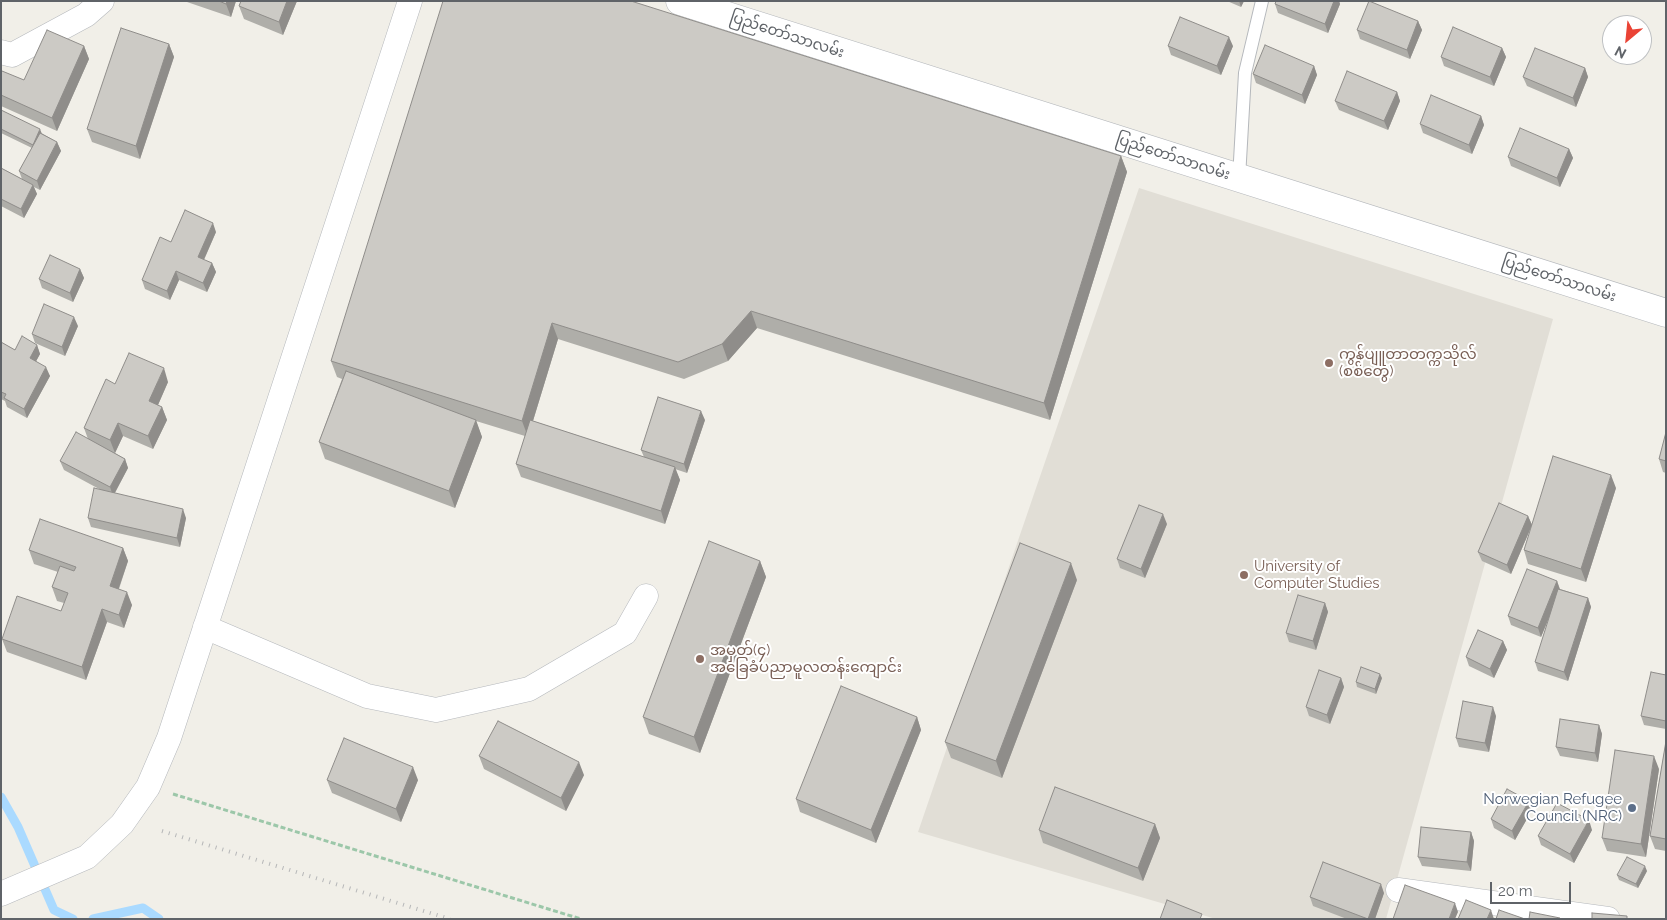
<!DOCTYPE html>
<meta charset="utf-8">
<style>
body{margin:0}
#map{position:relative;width:1667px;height:920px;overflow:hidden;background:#f1efe8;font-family:Raleway,sans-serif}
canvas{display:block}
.frame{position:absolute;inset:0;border:2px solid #5f6368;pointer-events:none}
.north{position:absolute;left:1602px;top:15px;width:50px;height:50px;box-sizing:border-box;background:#fff;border:1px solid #bfc1c3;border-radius:50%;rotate:208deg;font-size:14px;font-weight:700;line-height:20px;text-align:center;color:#5f6368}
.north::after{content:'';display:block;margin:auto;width:18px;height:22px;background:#ea4335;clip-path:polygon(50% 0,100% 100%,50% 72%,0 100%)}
.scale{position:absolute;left:1490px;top:882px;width:81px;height:22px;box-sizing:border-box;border:2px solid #5f6368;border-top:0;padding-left:6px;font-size:15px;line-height:18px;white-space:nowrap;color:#5f6368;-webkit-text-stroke:4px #fff;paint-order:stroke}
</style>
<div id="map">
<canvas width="1667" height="920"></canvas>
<div class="frame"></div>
<div class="north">N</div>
<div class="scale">20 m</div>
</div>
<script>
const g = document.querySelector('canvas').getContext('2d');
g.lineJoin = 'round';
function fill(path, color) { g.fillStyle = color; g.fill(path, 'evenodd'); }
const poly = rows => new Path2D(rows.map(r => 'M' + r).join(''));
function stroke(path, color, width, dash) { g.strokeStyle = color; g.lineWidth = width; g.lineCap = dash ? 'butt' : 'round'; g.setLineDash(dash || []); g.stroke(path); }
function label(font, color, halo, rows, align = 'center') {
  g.font = font + ' Raleway,"Noto Sans Myanmar",sans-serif'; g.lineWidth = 4; g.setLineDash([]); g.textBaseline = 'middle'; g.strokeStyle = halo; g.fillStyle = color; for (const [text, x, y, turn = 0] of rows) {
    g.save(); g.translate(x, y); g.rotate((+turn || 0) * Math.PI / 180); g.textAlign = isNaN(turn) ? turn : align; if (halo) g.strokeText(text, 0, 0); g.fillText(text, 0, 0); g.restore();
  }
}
const education = poly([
 [1139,188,1553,319,1386,919,1216,919,918,832]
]);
const stream = poly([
 [1,797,18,827,54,910,73,919],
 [93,919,143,908,159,919]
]);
const path = poly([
 [173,794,581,919]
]);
const service = poly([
 [1239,178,1245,73,1262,1]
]);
const minor = poly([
 [1,52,12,55,86,15,102,1],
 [205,627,367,696,436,710,529,689,625,633,646,596],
 [1398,890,1608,919],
 [1,894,87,857,122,824,148,787,169,738,410,1]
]);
const tertiary = poly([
 [680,1,1666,313]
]);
const rail = poly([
 [162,831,450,919]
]);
const wall = poly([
 [187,1,236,1,231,17,187,2],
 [297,1,283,35,244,19,239,6],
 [1227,1,1244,1,1241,7],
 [1276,1,1339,1,1340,4,1328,33,1278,13,1275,4],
 [1418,21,1422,30,1410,59,1360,39,1357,30],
 [169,44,174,57,140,159,92,142,87,129],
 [84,46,89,59,57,131,1,106,1,73,24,80],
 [1168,46,1233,46,1221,75,1171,55],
 [1502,48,1506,57,1494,86,1444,66,1441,57],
 [1314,66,1317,75,1305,104,1256,83,1253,74],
 [1585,68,1588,77,1576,107,1527,86,1523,77],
 [1397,92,1400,101,1388,130,1339,110,1335,101],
 [1,110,57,142,61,151,40,190,34,187,37,194,24,218,1,206,1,168,22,179,19,171,32,148,1,133],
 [1481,116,1484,125,1472,154,1423,133,1420,124],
 [1569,149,1573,158,1560,187,1511,166,1508,157],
 [1121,156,1127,172,1050,420,757,328,728,361,684,379,558,339,533,421,644,457,641,450,705,420,687,473,675,469,680,480,665,524,521,477,516,464,525,436,476,421,482,437,455,508,325,459,319,442,342,379,337,377,331,361],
 [216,232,204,260,212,263,216,272,207,292,179,280,170,300,145,289,142,280,171,242],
 [80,269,84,278,73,302,42,288,39,279],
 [78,326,65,356,35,343,32,334],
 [1,342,15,350,37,345,40,354,36,361,50,376,27,418,7,407,5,401,1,399],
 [168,382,158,405,162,407,167,420,153,449,123,436,115,453,125,459,128,468,115,493,186,518,180,547,91,527,88,518,101,490,64,470,60,461,88,439,84,428,115,384],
 [1666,432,1666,473,1663,472,1659,459],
 [1616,488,1586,582,1528,564,1524,550],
 [1528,516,1532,525,1511,574,1482,561,1478,552],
 [1167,524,1145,578,1120,568,1117,559],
 [123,548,128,561,119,589,132,605,124,628,107,622,86,680,7,652,2,639,61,611,64,603,57,601,52,587,58,572,34,564,29,550],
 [760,561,766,577,700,753,649,734,643,717],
 [1077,580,1002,778,951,758,945,742],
 [1557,581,1560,589,1588,598,1591,607,1568,681,1538,671,1535,662,1550,616,1541,637,1511,625,1508,616],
 [1325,603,1328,612,1316,650,1289,642,1286,633],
 [1503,641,1507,650,1494,678,1469,666,1466,657],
 [1666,675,1666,729,1644,725,1641,716],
 [1341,678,1344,687,1330,724,1309,716,1306,707],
 [1382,678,1376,694,1357,687,1356,682],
 [1496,716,1489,752,1459,747,1456,738],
 [917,717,921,730,876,843,800,812,796,799],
 [1599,725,1602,734,1598,762,1560,756,1556,747],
 [1666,741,1666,851,1655,849,1650,836],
 [479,756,584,775,566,811,484,769],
 [1659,769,1646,857,1607,851,1602,838],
 [327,780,418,780,401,822,332,793],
 [1532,810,1515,840,1494,828,1491,819],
 [1155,824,1160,838,1143,881,1043,843,1039,830],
 [1592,830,1574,863,1541,845,1538,836],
 [1471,832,1474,841,1471,871,1422,866,1418,857],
 [1647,871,1638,888,1619,880,1617,875],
 [1384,893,1375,919,1347,919,1313,906,1310,897]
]);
const shadedWall = poly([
 [227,1,236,1,231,17,226,4],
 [287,1,297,1,283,35,279,22],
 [1239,1,1244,1,1241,7],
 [1334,1,1339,1,1340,4,1328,33,1325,24],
 [1418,21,1422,30,1410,59,1407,50],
 [1229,37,1233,46,1221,75,1217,66],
 [169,44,174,57,140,159,136,146],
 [84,46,89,59,57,131,52,118],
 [1502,48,1506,57,1494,86,1490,77],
 [1314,66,1317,75,1305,104,1302,95],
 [1585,68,1588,77,1576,107,1573,98],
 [1397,92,1400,101,1388,130,1384,121],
 [1481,116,1484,125,1472,154,1469,145],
 [40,129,42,134,33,145],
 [57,142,61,151,40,190,37,181],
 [1569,149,1573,158,1560,187,1557,178],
 [1121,156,1127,172,1050,420,1044,403],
 [33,185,37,194,24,218,21,209],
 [213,223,216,232,201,266,198,257],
 [212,263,216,272,207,292,203,283],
 [80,269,84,278,73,302,70,293],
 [176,271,179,280,170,300,167,291],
 [751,311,757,328,728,361,722,344],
 [74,317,78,326,65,356,62,347],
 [552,323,558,339,528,437,522,421],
 [37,345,40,354,33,367,30,358],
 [46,367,50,376,27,418,24,409],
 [164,368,168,382,154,414,149,401],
 [162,407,167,420,153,449,148,436],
 [701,411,705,420,687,473,684,464],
 [476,420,482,437,455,508,449,491],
 [118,423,123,436,115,453,110,440],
 [125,459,128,468,113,496,110,487],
 [675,467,680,480,665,524,661,511],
 [1611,475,1616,488,1586,582,1581,569],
 [183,509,186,518,180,547,177,538],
 [1163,514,1167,524,1145,578,1141,569],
 [1528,516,1532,525,1511,574,1507,565],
 [123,548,128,561,115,599,110,586],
 [760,561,766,577,700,753,694,737],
 [1071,563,1077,580,1002,778,996,761],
 [1557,581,1560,590,1541,637,1538,628],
 [127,592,132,605,124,628,119,615],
 [1588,598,1591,607,1568,681,1564,672],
 [1325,603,1328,612,1316,650,1313,641],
 [102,609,107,622,86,680,82,667],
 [1503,641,1507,650,1494,678,1490,669],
 [1380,674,1382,678,1376,694,1375,689],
 [1341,678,1344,687,1330,724,1327,715],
 [1493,707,1496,716,1489,752,1485,743],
 [917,717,921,730,876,843,871,830],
 [1599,725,1602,734,1598,762,1595,753],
 [1654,756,1659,769,1646,857,1641,844],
 [579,762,584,775,566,811,561,798],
 [413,767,418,780,401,822,396,809],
 [1529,801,1532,810,1515,840,1512,831],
 [1589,820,1592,830,1574,863,1570,854],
 [1155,824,1160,838,1143,881,1138,868],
 [1471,832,1474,841,1471,871,1467,862],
 [1645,866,1647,871,1638,888,1636,884],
 [1381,884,1384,893,1375,919,1368,919],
 [1455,903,1458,912,1455,919,1449,919],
 [1491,910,1494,919,1487,919]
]);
const building = poly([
 [219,1,227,1,226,4,219,1],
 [241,1,287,1,279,22,239,6,241,1],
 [443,1,631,1,1121,156,1044,403,751,311,722,344,678,362,552,323,522,421,331,361,443,1],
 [1276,1,1334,1,1325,24,1275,4,1276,1],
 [1369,1,1418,21,1407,50,1357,30,1369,1],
 [1180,17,1229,37,1217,66,1168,46,1180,17],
 [1453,27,1502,48,1490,77,1441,57,1453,27],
 [121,28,169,44,136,146,87,129,121,28],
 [47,30,84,46,52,118,1,95,1,73,2,71,24,80,47,30],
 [1265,45,1314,66,1302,95,1253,74,1265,45],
 [1535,48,1585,68,1573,98,1523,77,1535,48],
 [1347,71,1397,92,1384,121,1335,101,1347,71],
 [1431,95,1481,116,1469,145,1420,124,1431,95],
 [1,110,40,129,33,145,1,129,1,110],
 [1520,128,1569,149,1557,178,1508,157,1520,128],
 [40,133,57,142,37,181,19,171,40,133],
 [1,168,33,185,21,209,1,199,1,168],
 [185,210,213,223,198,257,212,263,203,283,176,271,167,291,142,280,160,237,171,242,185,210],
 [50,255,80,269,70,293,39,279,50,255],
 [44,304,74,317,62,347,32,334,44,304],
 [22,336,37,345,30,358,46,367,24,409,4,398,6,394,1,392,1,342,15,350,22,336],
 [129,353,164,368,149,401,162,407,148,436,118,423,110,440,84,428,106,379,115,384,129,353],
 [346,371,476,420,449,491,319,442,346,371],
 [658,397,701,411,684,464,641,450,658,397],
 [530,420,675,467,661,511,516,464,530,420],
 [76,432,125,459,110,487,60,461,76,432],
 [1666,432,1666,461,1659,459,1666,432],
 [1553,456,1611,475,1581,569,1524,550,1553,456],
 [94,488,183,509,177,538,88,518,94,488],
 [1499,503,1528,516,1507,565,1478,552,1499,503],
 [1139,505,1163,514,1141,569,1117,559,1139,505],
 [40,519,123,548,110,586,127,592,119,615,102,609,82,667,2,639,17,596,61,611,68,593,52,587,60,566,74,571,76,567,29,550,40,519],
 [709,541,760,561,694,737,643,717,709,541],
 [1020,543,1071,563,996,761,945,742,1020,543],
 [1527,569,1557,581,1538,628,1508,616,1527,569],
 [1558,589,1588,598,1564,672,1535,662,1558,589],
 [1298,595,1325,603,1313,641,1286,633,1298,595],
 [1478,630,1503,641,1490,669,1466,657,1478,630],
 [1361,667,1380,674,1375,689,1356,682,1361,667],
 [1319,670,1341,678,1327,715,1306,707,1319,670],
 [1651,672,1666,675,1666,721,1641,716,1651,672],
 [841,686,917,717,871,830,796,799,841,686],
 [1463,701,1493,707,1485,743,1456,738,1463,701],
 [1560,719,1599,725,1595,753,1556,747,1560,719],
 [498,721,579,762,561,798,479,756,498,721],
 [344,738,413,767,396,809,327,780,344,738],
 [1666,741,1666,839,1650,836,1666,741],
 [1615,750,1654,756,1641,844,1602,838,1615,750],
 [1055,787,1155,824,1138,868,1039,830,1055,787],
 [1507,789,1529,801,1512,831,1491,819,1507,789],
 [1557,803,1589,820,1570,854,1538,836,1557,803],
 [1421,827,1471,832,1467,862,1418,857,1421,827],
 [1627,857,1645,866,1636,884,1617,875,1627,857],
 [1323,862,1381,884,1368,919,1310,897,1323,862],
 [1405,885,1455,903,1449,919,1393,919,1405,885],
 [1167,900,1202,914,1200,919,1160,919,1167,900],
 [1466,900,1491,910,1487,919,1458,919,1466,900],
 [1499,910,1525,919,1496,919,1499,910],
 [1530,912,1560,918,1560,919,1529,919,1530,912],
 [1592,913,1627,916,1627,919,1592,919,1592,913]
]);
const markers = [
 [1329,363,5,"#8d6e63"],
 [1244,575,5,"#8d6e63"],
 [700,659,5,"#8d6e63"],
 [1632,808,5,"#5c6f8a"]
];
const streetNames = [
 ["ပြည်တော်သာလမ်း",787,35,18],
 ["ပြည်တော်သာလမ်း",1173,157,18],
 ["ပြည်တော်သာလမ်း",1559,279,18]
];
const educationNames = [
 ["ကွန်ပျူတာတက္ကသိုလ်",1339,354],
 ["(စစ်တွေ)",1339,371],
 ["University of",1254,566],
 ["Computer Studies",1254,583],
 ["အမှတ်(၄)",710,650],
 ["အခြေခံပညာမူလတန်းကျောင်း",710,667]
];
const serviceNames = [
 ["Norwegian Refugee",1622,799],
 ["Council (NRC)",1622,816]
];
fill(education, '#e1ded6');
stroke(stream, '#aadaff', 9);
stroke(service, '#b5b8bc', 14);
stroke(minor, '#b5b8bc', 25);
stroke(tertiary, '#b5b8bc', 29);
stroke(path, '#9cc7a9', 3, [5, 2.5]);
stroke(service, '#fff', 12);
stroke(minor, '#fff', 24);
stroke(tertiary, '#fff', 28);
stroke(rail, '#b6b7b8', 4, [1, 6]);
fill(wall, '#afaea9');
fill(shadedWall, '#8f8d8a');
fill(building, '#cccac5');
stroke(building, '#8f8d8a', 1);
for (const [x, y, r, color] of markers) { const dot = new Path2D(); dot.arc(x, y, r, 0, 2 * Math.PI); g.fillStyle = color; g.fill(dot); stroke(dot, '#fff', 2); }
label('15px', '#5f6368', '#fff', streetNames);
label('15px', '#785e54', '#fff', educationNames, 'left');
label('15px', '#4e5e75', '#fff', serviceNames, 'right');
</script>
